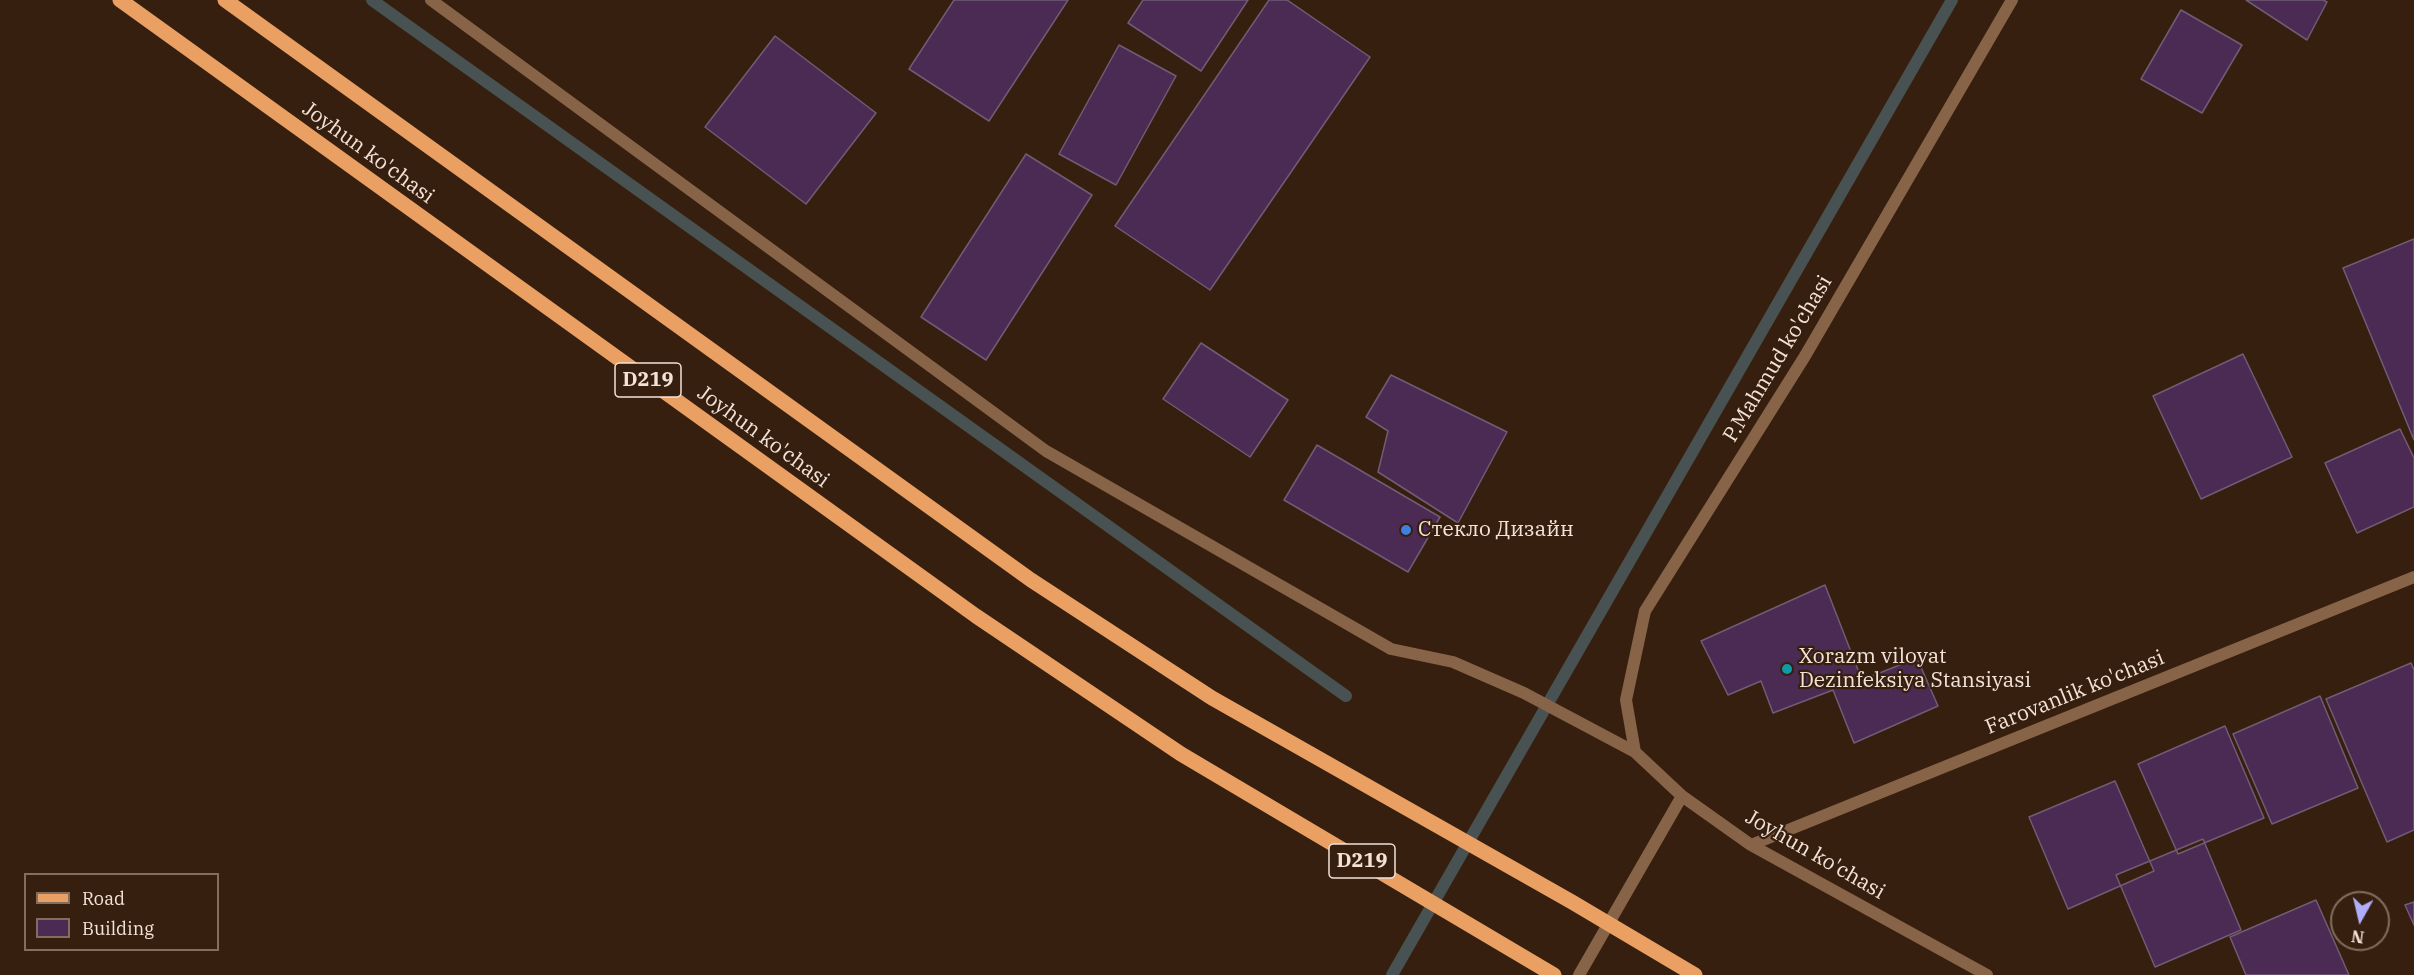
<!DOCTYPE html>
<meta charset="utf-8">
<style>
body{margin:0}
#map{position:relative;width:2414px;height:975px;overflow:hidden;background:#361f0e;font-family:"IBM Plex Serif",serif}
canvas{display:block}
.legend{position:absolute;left:24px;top:873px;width:195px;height:78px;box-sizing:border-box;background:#361f0e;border:2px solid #826d5f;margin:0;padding:8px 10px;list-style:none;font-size:18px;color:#f3e2d8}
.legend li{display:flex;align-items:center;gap:12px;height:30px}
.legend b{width:30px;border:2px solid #826d5f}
.north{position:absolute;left:2330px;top:891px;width:60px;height:60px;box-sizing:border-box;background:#361f0e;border:2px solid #826d5f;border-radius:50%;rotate:188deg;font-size:16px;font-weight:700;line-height:24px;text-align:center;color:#f3e2d8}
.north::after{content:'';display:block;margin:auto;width:21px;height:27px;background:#aeaefa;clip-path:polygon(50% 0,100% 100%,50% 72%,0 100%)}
</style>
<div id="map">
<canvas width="2414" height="975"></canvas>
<ul class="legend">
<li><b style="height:8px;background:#eaa063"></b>Road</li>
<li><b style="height:16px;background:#4b2b53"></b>Building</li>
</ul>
<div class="north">N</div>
</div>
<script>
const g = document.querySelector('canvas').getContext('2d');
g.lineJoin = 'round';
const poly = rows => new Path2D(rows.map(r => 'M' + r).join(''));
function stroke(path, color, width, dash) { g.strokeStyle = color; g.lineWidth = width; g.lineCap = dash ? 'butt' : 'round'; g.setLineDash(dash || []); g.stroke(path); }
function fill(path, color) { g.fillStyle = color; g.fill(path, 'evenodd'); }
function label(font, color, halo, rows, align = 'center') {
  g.font = font + ' "IBM Plex Serif",serif'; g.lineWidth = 4.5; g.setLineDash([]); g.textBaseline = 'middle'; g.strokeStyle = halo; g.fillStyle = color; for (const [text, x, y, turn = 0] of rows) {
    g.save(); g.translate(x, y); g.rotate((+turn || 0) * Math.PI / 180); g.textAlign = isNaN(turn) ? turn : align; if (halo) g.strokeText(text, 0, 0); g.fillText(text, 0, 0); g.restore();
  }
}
const stream = poly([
 [372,0,1346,696],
 [1392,975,1952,0]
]);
const building = poly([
 [954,0,1068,0,989,121,909,69,954,0],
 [1143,0,1248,0,1201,71,1128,23,1143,0],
 [1269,0,1287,0,1370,57,1210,290,1115,226,1269,0],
 [2246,0,2323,0,2327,2,2307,40,2246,0],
 [2181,10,2242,45,2202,113,2141,79,2181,10],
 [775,36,876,113,806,204,705,127,775,36],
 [1119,45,1176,76,1116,185,1059,154,1119,45],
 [1026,154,1092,195,986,360,921,317,1026,154],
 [2414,239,2414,440,2343,268,2414,239],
 [1201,343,1288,400,1250,457,1163,399,1201,343],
 [2243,354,2292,457,2201,499,2153,396,2243,354],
 [1391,375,1507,432,1458,523,1378,472,1388,431,1366,417,1391,375],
 [2400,429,2414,458,2414,507,2357,533,2325,463,2400,429],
 [1317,445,1440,517,1408,572,1284,500,1317,445],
 [1825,585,1862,680,1917,658,1938,706,1854,743,1833,690,1773,713,1761,681,1728,695,1701,641,1825,585],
 [2411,663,2414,670,2414,830,2387,842,2326,699,2411,663],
 [2320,696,2358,788,2272,824,2233,734,2320,696],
 [2225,726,2264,818,2178,854,2138,764,2225,726],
 [2115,781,2154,871,2068,909,2029,817,2115,781],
 [2203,839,2241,930,2155,967,2116,875,2203,839],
 [2316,900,2349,975,2246,975,2230,937,2316,900],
 [2414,902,2414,925,2405,905,2414,902]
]);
const street = poly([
 [431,0,1046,451,1391,649,1453,662,1524,693,1635,752,1682,796,1751,845,1987,975],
 [1635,752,1626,700,1645,611,1805,356,2012,0],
 [1751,845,2414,577],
 [1579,975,1682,796]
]);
const primary = poly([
 [120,0,976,616,1181,754,1554,975],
 [225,0,1031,580,1212,698,1572,902,1695,975]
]);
const markers = [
 [1406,530,6,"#3f7fe0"],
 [1787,669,6,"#0f9aa8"]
];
const shields = [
 [648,380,66],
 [1362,861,66]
];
const shieldNames = [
 ["D219",648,380],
 ["D219",1362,861]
];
const streetNames = [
 ["Joyhun ko'chasi",368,153,36],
 ["P.Mahmud ko'chasi",1778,359,-59],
 ["Joyhun ko'chasi",763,437,36],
 ["Farovanlik ko'chasi",2075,693,-22],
 ["Joyhun ko'chasi",1815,855,30]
];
const poiNames = [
 ["Стекло Дизайн",1418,530],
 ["Xorazm viloyat",1799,657],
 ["Dezinfeksiya Stansiyasi",1799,681]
];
stroke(stream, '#495252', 12);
fill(building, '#4b2b53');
stroke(building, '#705c75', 1.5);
stroke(street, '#876347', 12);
stroke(primary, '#eaa063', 15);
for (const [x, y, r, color] of markers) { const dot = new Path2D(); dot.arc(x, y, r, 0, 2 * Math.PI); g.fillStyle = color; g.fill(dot); stroke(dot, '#361f0e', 2); }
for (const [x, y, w] of shields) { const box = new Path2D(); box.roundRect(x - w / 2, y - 17, w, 34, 4.5); g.fillStyle = '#361f0e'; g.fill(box); stroke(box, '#f3e2d8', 1.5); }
label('bold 20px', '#f3e2d8', null, shieldNames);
label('21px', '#f3e2d8', '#361f0e', streetNames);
label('21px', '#f3e2d8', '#361f0e', poiNames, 'left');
</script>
